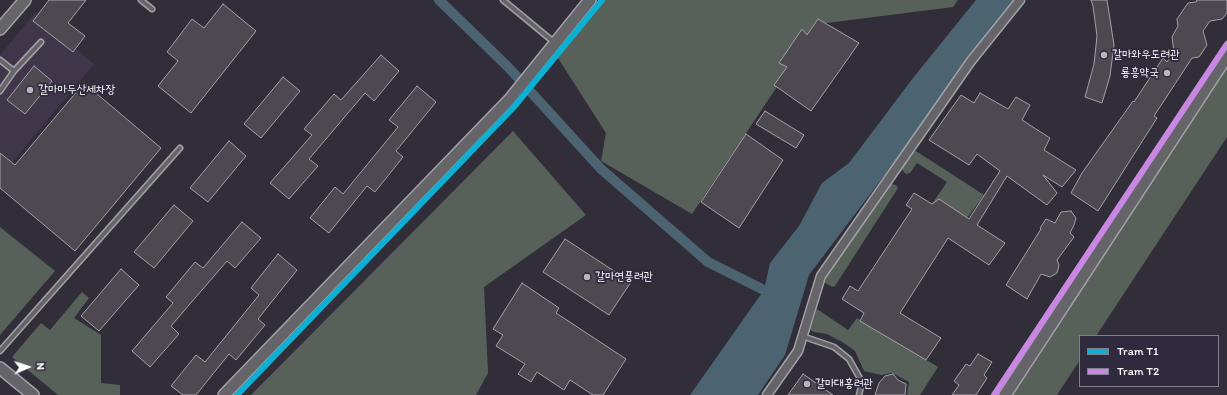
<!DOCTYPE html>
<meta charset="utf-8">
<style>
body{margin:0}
#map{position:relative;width:1227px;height:395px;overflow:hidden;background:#312e39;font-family:Itim,sans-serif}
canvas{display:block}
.legend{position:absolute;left:1079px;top:335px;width:140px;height:52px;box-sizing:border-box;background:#2f2a3d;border:1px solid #827f8b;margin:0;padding:5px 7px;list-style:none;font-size:12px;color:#fff}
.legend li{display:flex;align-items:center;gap:8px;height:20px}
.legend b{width:20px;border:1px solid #827f8b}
.north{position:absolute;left:8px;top:347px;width:40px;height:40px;-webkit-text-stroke:3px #2f2a3d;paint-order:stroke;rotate:87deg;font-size:11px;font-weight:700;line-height:16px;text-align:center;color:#fff}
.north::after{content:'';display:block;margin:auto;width:14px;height:18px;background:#fff;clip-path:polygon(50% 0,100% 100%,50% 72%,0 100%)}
</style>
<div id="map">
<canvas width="1227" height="395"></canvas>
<ul class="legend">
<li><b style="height:5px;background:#0dafd3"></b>Tram T1</li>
<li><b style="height:5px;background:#c787e3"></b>Tram T2</li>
</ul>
<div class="north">N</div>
</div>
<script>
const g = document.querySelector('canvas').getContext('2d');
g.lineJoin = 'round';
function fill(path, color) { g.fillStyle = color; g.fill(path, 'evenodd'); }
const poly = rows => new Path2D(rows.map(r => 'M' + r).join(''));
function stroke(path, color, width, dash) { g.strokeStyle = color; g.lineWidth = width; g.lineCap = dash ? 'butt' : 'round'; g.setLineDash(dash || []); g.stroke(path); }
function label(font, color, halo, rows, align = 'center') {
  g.font = font + ' Itim,"Poor Story",sans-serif'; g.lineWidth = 3.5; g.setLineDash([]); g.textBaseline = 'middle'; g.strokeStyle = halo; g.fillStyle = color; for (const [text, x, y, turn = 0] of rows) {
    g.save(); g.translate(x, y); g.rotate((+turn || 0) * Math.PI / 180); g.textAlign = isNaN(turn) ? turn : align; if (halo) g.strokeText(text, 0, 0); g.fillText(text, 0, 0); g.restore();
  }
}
const built = poly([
 [35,13,94,64,0,177,0,55]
]);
const green = poly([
 [602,0,958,0,953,7,819,24,692,214,601,161,606,133,556,55],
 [1227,56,1227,137,1096,336,1080,336,1080,360,1057,395,1005,395],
 [513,131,586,215,484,287,488,373,476,395,251,395],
 [916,151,984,195,967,218,932,204,947,182,917,163,910,173,906,174,903,171,902,168,913,152],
 [891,184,896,185,898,188,835,286,832,287,824,282,834,264],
 [0,227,55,271,0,335],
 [82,292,89,298,74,318,101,335,101,383,120,385,120,395,58,395,12,357,41,323,50,330],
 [817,309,848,330,857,318,938,367,920,395,907,395,909,382,892,373,881,375,864,371,855,351,844,343,827,334,814,332,810,330]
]);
const water = poly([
 [976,0,1017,0,809,275,785,355,758,395,690,395,764,290,770,263,799,226,822,183,849,163,913,78]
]);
const canal = poly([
 [439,0,508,67,601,169,708,262,764,290]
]);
const building = poly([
 [49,0,86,0,68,23,85,36,73,52,33,21,49,0],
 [1091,0,1107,0,1114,45,1110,76,1102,103,1085,97,1094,64,1097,36,1093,6,1091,0],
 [1197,0,1227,0,1227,13,1222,19,1210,21,1203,31,1207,45,1199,57,1192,58,1154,116,1157,118,1098,211,1071,193,1082,173,1133,101,1134,102,1163,58,1167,62,1174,52,1172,37,1178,26,1177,19,1188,3,1196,2,1197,0],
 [223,4,256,31,191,113,158,86,178,61,167,52,192,19,204,28,223,4],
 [818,19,859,43,811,111,774,85,787,67,779,63,802,29,807,35,818,19],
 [381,55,399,71,374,101,365,93,309,159,318,166,289,199,270,183,312,135,304,129,334,94,341,100,381,55],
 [34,66,52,81,25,114,7,100,34,66],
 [283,77,300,91,261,138,244,124,283,77],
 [84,83,161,148,75,251,0,188,0,153,15,165,84,83],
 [417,86,436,102,396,151,403,157,375,192,367,186,329,233,310,218,335,187,343,194,398,127,389,120,417,86],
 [980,93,1008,109,1016,97,1030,105,1022,120,1050,138,1044,150,1076,170,1062,187,1043,175,1057,193,1047,205,1007,176,977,225,1005,243,989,265,948,238,900,313,941,338,926,360,860,321,864,313,842,299,850,286,858,291,912,209,906,205,914,193,932,204,939,199,969,219,1000,171,977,154,969,165,929,140,961,95,974,103,980,93],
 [765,111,804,135,796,148,756,124,765,111],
 [746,134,783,160,739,228,701,202,746,134],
 [229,141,246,156,208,202,190,188,229,141],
 [174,205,193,221,154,268,134,252,174,205],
 [1071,211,1076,218,1074,225,1070,233,1074,237,1057,260,1059,265,1057,273,1050,277,1041,274,1027,299,1006,285,1041,229,1040,228,1046,219,1055,223,1061,212,1071,211],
 [242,222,261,238,235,268,227,261,171,326,179,334,150,367,132,351,173,303,166,297,195,262,203,268,242,222],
 [565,239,631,282,609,315,543,272,565,239],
 [278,254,297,270,258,319,265,325,236,360,229,354,196,395,183,395,171,386,196,355,205,362,259,295,251,288,278,254],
 [121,269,139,285,99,331,81,316,121,269],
 [522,283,559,308,556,313,626,359,603,395,593,395,570,380,564,390,537,372,531,382,518,374,525,364,496,346,503,335,493,329,522,283],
 [978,354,992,362,984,375,987,378,976,395,952,395,959,385,954,381,966,364,970,366,978,354],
 [803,374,833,395,788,395,803,374],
 [893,374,898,380,906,384,905,395,875,395,879,383,885,376,893,374]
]);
const service = poly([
 [141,0,152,9],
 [503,0,555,43],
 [0,60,14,71],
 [0,91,14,71,41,42],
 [802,336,834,347,849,359,862,382,859,395],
 [0,351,180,148]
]);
const minor = poly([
 [767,395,798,351,821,276,971,61,1020,0]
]);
const tertiary = poly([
 [0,29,25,0],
 [0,368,33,395],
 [224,395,511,98,590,0],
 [1005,395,1227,56]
]);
const tram1 = poly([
 [237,395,513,108,602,0]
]);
const tram2 = poly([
 [994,395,1227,44]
]);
const markers = [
 [1104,55,4,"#b7b6ba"],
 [1167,73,4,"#b7b6ba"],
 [30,90,4,"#b7b6ba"],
 [587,277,4,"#b7b6ba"],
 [807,384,4,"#b7b6ba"]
];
const poiNames = [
 ["갈마와우도려관",1112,55],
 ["룡흥약국",1159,73,"right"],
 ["갈마마두산세차장",38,90],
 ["갈마연풍려관",595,277],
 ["갈마대홍려관",815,384]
];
fill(built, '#3f3649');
fill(green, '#586159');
fill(water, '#4c6372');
stroke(canal, '#4c6372', 10);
fill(building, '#4e4851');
stroke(building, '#a2a1a6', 1);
stroke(service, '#a2a1a6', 7);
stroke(minor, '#a2a1a6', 11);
stroke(tertiary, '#a2a1a6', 14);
stroke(service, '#656469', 4);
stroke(minor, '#656469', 8);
stroke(tertiary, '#656469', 11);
stroke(tram1, '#0dafd3', 6);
stroke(tram2, '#c787e3', 6);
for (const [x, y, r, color] of markers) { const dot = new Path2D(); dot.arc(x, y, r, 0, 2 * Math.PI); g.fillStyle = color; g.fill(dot); stroke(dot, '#2f2a3d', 1.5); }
label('12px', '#fff', '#2f2a3d', poiNames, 'left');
</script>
